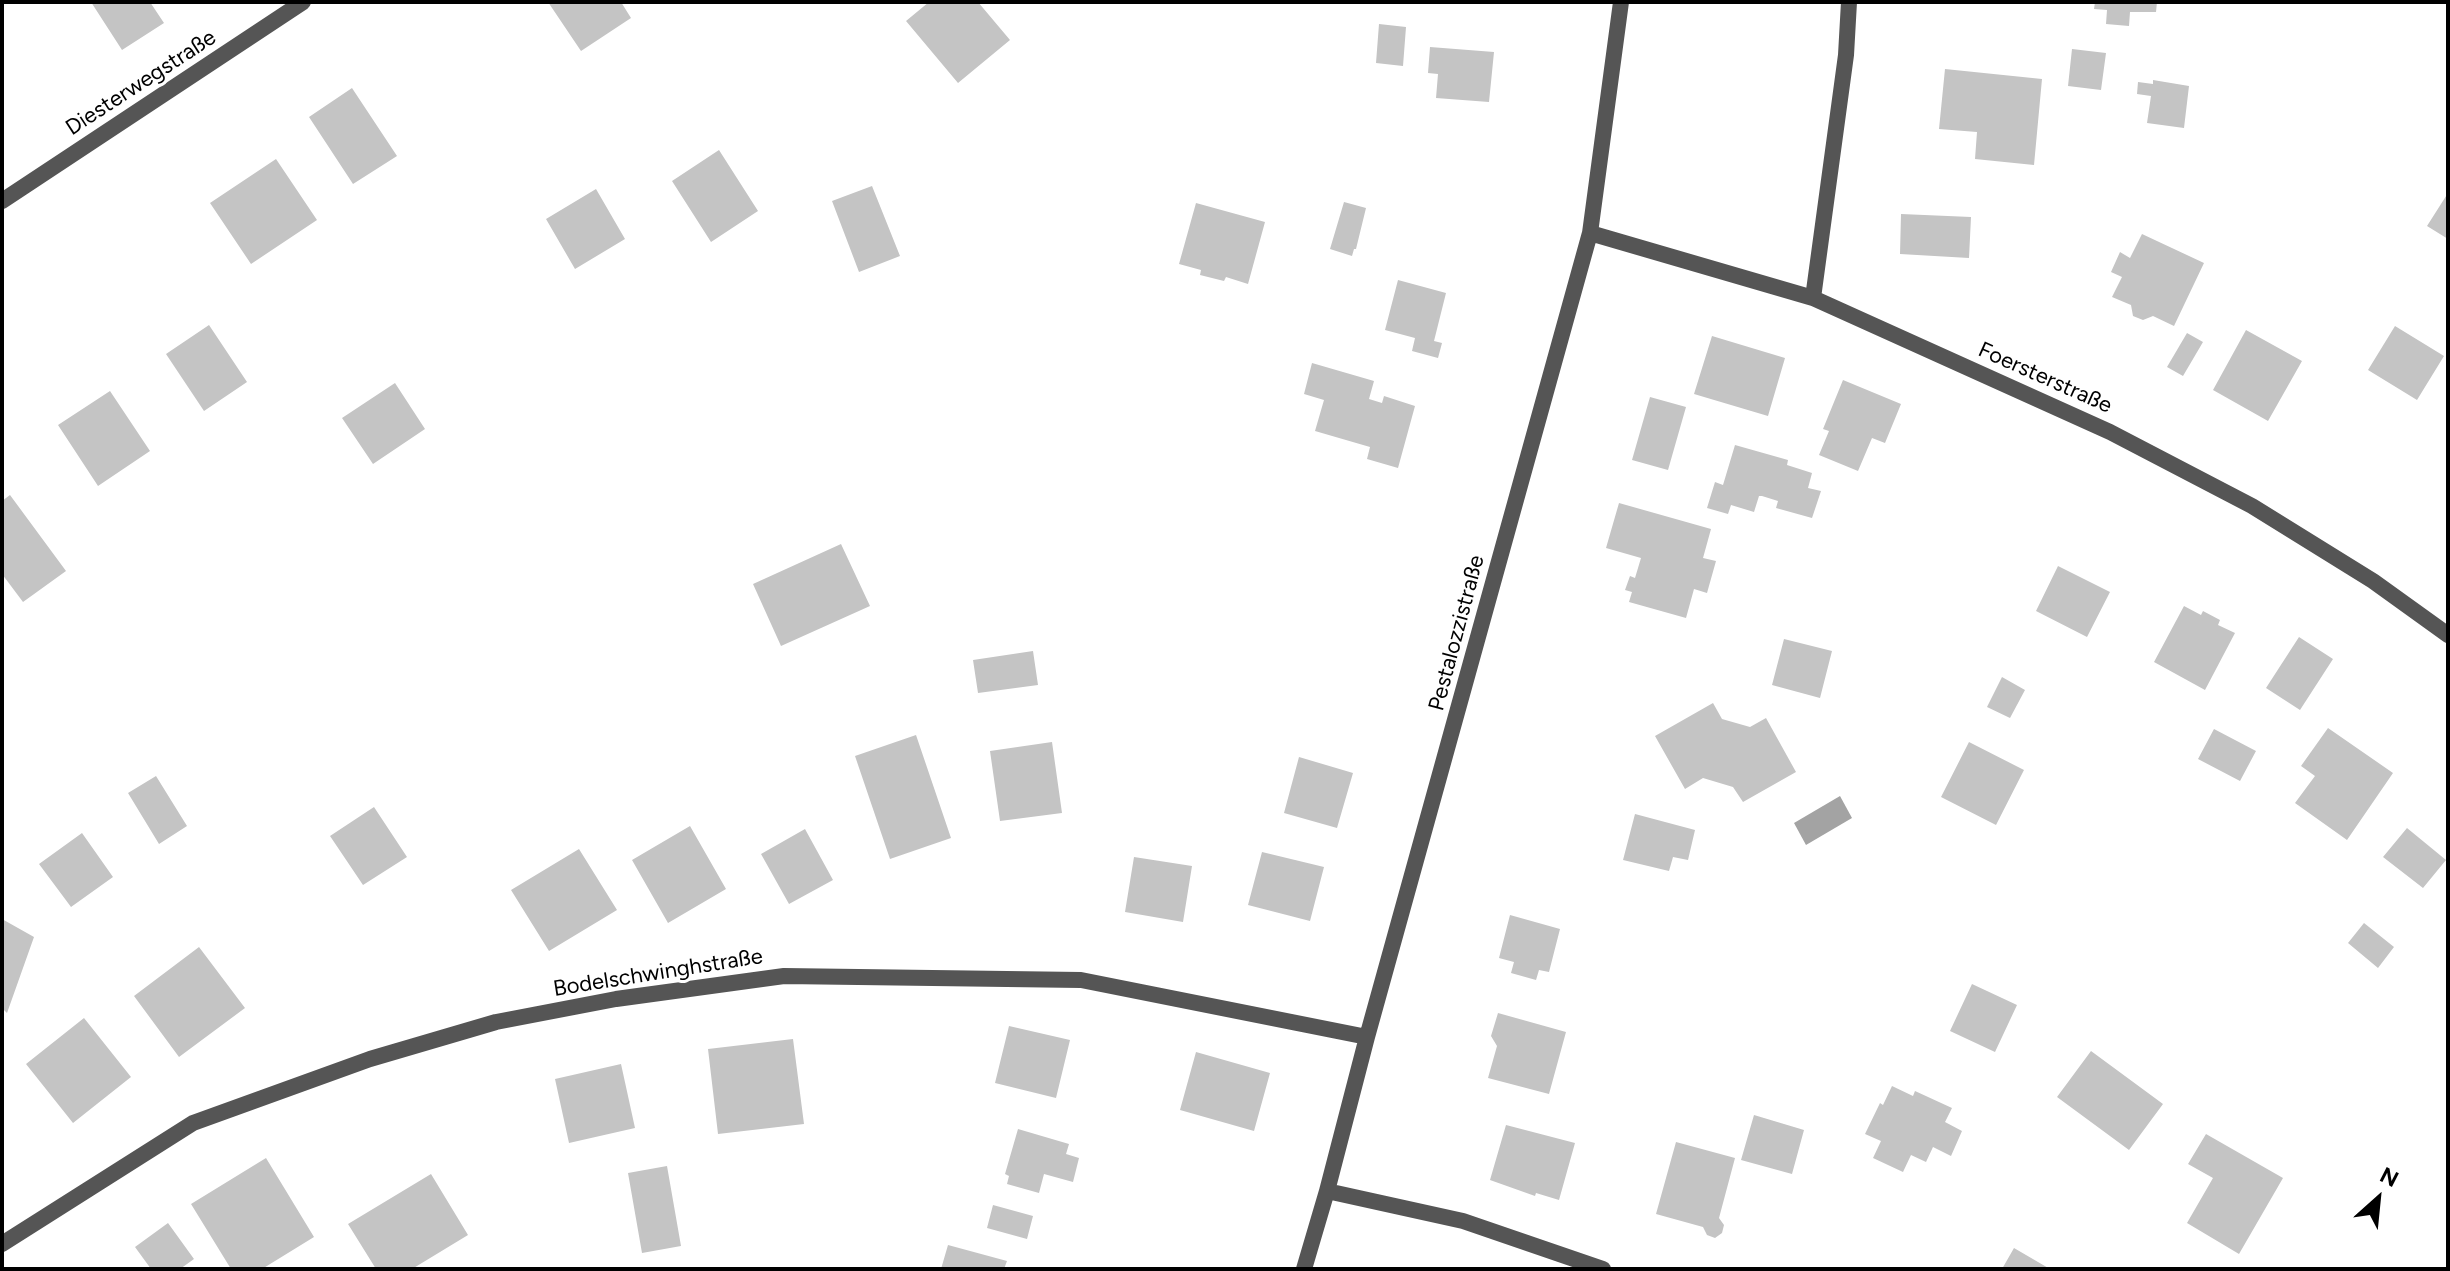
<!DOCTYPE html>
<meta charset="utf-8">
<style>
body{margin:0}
#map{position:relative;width:2450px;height:1271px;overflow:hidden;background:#fff;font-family:Figtree,sans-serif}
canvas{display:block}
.frame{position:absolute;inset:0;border:4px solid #000;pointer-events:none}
.north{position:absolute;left:2338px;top:1159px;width:80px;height:80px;-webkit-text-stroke:6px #fff;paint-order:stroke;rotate:27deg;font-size:22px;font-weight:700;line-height:32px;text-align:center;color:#000}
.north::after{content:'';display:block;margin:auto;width:28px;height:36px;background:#000;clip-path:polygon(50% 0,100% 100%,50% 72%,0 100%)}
</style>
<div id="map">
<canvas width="2450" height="1271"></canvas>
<div class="frame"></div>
<div class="north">N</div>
</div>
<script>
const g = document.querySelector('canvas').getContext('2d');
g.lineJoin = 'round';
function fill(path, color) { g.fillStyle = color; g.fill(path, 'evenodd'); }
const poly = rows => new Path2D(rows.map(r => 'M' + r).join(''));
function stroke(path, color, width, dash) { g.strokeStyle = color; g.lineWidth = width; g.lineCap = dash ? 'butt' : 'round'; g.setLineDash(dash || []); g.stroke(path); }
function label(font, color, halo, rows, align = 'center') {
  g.font = font + ' Figtree,sans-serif'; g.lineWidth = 6; g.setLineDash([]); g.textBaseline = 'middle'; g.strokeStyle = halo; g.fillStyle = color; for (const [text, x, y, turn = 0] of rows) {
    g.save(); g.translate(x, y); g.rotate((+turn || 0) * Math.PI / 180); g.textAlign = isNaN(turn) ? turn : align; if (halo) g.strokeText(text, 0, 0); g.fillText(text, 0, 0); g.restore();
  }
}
const water = poly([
 [1840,796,1852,818,1806,845,1794,823]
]);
const building = poly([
 [91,2,150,2,164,23,122,50],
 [548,2,621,2,631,18,581,51],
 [929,2,978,2,1010,40,958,83,906,21],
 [2095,2,2157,2,2156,12,2130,12,2129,26,2106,24,2107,10,2094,9],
 [1379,24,1406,27,1403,66,1376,63],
 [1430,47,1494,52,1489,102,1436,98,1438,74,1428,73],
 [2072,49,2106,53,2101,90,2068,86],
 [1945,69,2042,79,2034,165,1975,159,1977,132,1939,129],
 [2153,80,2189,86,2184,128,2147,123,2151,96,2137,94,2138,82,2153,84],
 [352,88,397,156,353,184,309,117],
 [719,150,758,211,711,242,672,181],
 [276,159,317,220,251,264,210,203],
 [872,186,900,256,859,272,832,201],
 [596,189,625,239,575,269,546,219],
 [2448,193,2448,239,2427,226],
 [1344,202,1366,208,1356,249,1354,249,1352,256,1330,249],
 [1196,203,1265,222,1248,284,1226,277,1224,281,1200,275,1201,270,1179,264],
 [1901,214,1971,217,1969,258,1900,254],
 [2142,234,2204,263,2174,326,2153,316,2143,320,2133,316,2131,305,2112,297,2122,277,2111,272,2120,252,2130,258],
 [1398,280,1446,293,1434,341,1442,343,1438,358,1412,351,1415,338,1385,330],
 [209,325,247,382,204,411,166,354],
 [2395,326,2444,356,2417,400,2368,370],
 [2246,330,2302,361,2268,421,2213,390],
 [2187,333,2203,342,2183,376,2167,367],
 [1712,336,1785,358,1768,416,1694,394],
 [1312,363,1374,381,1369,399,1382,403,1384,396,1415,406,1398,468,1367,459,1370,447,1315,431,1324,400,1304,394],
 [1843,380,1901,404,1885,443,1872,438,1858,471,1819,455,1829,431,1823,429],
 [395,383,425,429,373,464,342,418],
 [110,391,150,451,98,486,58,425],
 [1650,397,1686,407,1668,470,1632,460],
 [1735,445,1788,460,1787,465,1812,473,1808,488,1821,491,1812,518,1776,508,1778,501,1762,496,1759,496,1754,512,1731,505,1728,514,1707,508,1715,482,1723,485],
 [10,495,66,571,23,602,2,574,2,501],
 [1619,503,1711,529,1703,558,1716,561,1707,593,1694,589,1686,618,1629,602,1632,592,1625,590,1630,576,1635,578,1641,558,1606,548],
 [841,544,870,606,781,646,753,584],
 [2058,566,2110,592,2087,637,2036,611],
 [2184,606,2201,615,2203,611,2220,620,2218,625,2235,633,2205,690,2154,662],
 [2299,637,2333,659,2300,710,2266,688],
 [1784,639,1832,651,1820,698,1772,685],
 [1033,651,1038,685,978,693,973,660],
 [2002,677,2025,690,2010,718,1987,707],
 [1713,703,1722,719,1750,727,1766,718,1796,772,1743,802,1733,787,1703,778,1685,789,1655,736],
 [2328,728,2393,773,2347,840,2295,803,2315,776,2301,766],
 [2214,729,2256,751,2240,781,2198,759],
 [916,735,951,838,890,859,855,756],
 [1052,742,1062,813,1000,821,990,751],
 [1969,742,2024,770,1996,825,1941,797],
 [1299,757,1353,773,1337,828,1284,813],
 [156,776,187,826,159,844,128,793],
 [374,807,407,857,363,885,330,836],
 [1635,814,1695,830,1688,860,1673,857,1669,871,1623,860],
 [690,826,726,889,668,923,632,860],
 [2407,828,2446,860,2423,888,2383,857],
 [805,829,833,880,789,904,761,854],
 [82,833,113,877,71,907,39,864],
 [579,849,617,910,549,951,511,890],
 [1262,852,1324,867,1310,921,1248,905],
 [1134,857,1192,866,1183,922,1125,912],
 [1510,915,1560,929,1549,972,1539,970,1536,980,1511,973,1514,962,1499,958],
 [2,919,34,937,7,1013,2,1008],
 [2364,923,2394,947,2378,968,2348,943],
 [199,947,245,1008,179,1057,134,996],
 [1972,984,2017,1005,1995,1052,1950,1031],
 [1498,1013,1566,1032,1549,1094,1488,1078,1497,1046,1491,1036],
 [84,1018,131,1077,73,1123,26,1064],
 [1009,1026,1070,1040,1056,1098,995,1083],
 [793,1039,804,1124,718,1134,708,1049],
 [2091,1051,2163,1104,2129,1150,2057,1097],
 [1196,1052,1270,1073,1254,1131,1180,1110],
 [621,1064,635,1128,569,1143,555,1079],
 [1892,1086,1913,1096,1915,1091,1952,1108,1945,1122,1962,1131,1951,1156,1933,1147,1926,1162,1911,1155,1903,1172,1873,1158,1881,1141,1865,1134,1880,1103,1883,1105],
 [1754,1115,1804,1130,1792,1174,1741,1160],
 [1506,1125,1575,1143,1559,1200,1536,1193,1535,1196,1490,1180],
 [1018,1129,1069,1144,1066,1154,1079,1158,1073,1182,1044,1174,1039,1193,1007,1184,1009,1176,1005,1174],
 [2206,1134,2283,1178,2239,1254,2187,1223,2213,1178,2188,1164],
 [1676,1142,1735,1158,1719,1218,1724,1225,1722,1233,1715,1238,1707,1235,1703,1227,1656,1214],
 [266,1158,314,1237,262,1269,231,1269,191,1204],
 [667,1166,681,1246,642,1253,628,1173],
 [431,1174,468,1235,412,1269,376,1269,348,1224],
 [993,1205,1033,1216,1027,1239,987,1228],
 [168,1223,194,1259,180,1269,151,1269,135,1247],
 [948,1245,1007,1261,1004,1269,941,1269],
 [2014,1248,2050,1269,2002,1269]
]);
const minor = poly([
 [2,201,303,2],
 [1590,233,1813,298,2110,432,2252,506,2373,581,2448,635],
 [1813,298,1846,55,1849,2],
 [1327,1191,1463,1221,1603,1269],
 [2,1244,193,1123,370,1059,496,1022,616,999,784,976,1081,980,1367,1037],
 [1304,1269,1327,1191,1367,1037,1590,233,1621,2]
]);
const streetNames = [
 ["Diesterwegstraße",141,83,-33],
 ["Foersterstraße",2045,378,24],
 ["Pestalozzistraße",1457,633,-75],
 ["Bodelschwinghstraße",658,973,-9]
];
fill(water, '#a3a3a3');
fill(building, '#c4c4c4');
stroke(minor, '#555', 16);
label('22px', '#000', '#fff', streetNames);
</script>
